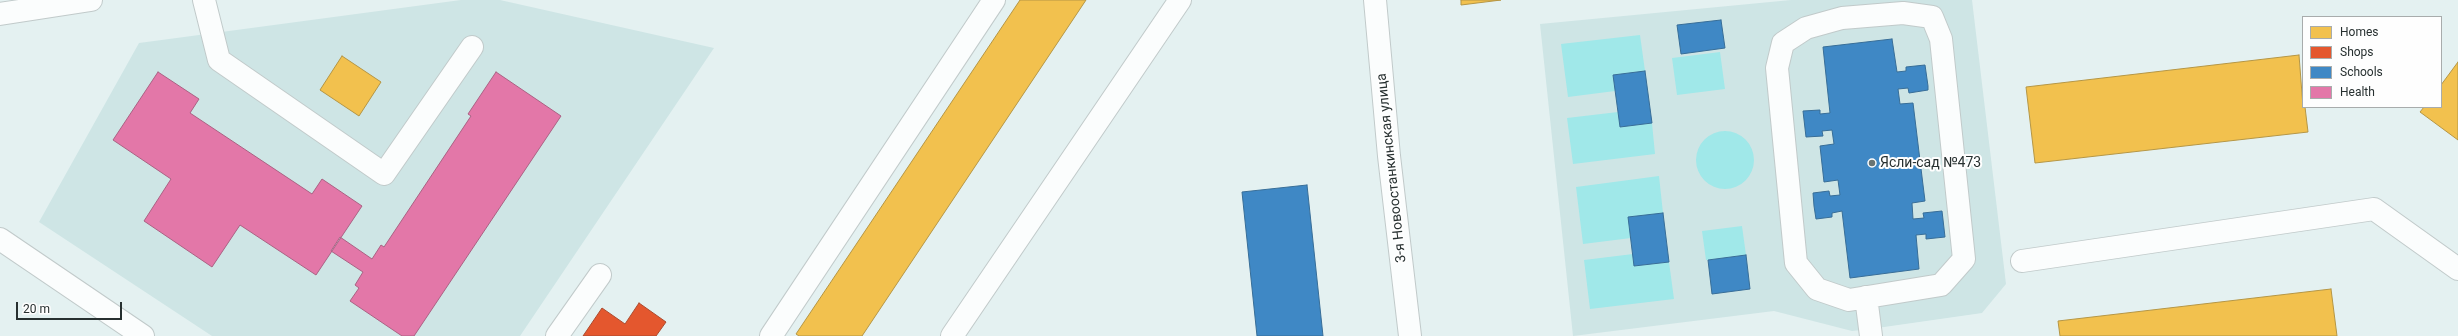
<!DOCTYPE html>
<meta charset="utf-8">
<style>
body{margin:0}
#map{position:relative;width:2458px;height:336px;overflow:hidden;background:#e4f1f1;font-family:Roboto,sans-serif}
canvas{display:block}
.legend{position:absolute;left:2302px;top:16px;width:140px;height:92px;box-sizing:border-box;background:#fefefe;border:1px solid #a8acac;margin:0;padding:5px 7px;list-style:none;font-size:12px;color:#273030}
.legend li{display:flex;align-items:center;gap:8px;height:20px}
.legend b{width:20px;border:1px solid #a8acac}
.scale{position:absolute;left:16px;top:302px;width:106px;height:18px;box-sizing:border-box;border:2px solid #273030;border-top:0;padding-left:5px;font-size:12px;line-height:14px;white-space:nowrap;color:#273030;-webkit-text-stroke:3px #fefefe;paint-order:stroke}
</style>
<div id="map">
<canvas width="2458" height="336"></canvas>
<ul class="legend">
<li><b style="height:11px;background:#f2c14e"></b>Homes</li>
<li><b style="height:11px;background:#e4572e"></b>Shops</li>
<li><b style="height:11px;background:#3f88c5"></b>Schools</li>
<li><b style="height:11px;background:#e377a8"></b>Health</li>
</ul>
<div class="scale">20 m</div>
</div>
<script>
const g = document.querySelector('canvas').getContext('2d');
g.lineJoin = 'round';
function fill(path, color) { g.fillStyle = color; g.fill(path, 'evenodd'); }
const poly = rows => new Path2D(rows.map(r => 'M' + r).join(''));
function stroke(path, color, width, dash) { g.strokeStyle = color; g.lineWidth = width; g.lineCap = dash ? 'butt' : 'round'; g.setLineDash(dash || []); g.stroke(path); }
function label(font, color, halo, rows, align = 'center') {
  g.font = font + ' Roboto,sans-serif'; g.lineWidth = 4; g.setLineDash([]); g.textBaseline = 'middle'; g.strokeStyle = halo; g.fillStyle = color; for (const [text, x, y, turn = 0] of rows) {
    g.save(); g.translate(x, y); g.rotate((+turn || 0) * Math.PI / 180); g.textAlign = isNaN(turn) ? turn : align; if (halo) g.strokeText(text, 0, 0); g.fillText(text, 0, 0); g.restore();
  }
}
const built = poly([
 [461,0,500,0,714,48,520,336,212,336,39,222,139,43],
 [1791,0,1972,0,2006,284,1982,313,1870,329,1852,331,1774,311,1573,336,1540,24]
]);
const green = poly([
 [1640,35,1645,71,1613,75,1615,91,1568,97,1561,44],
 [1720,52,1725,89,1677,95,1672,58],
 [1618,112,1620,127,1652,123,1655,154,1573,164,1567,118],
 '1696 160a29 29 0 1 1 58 0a29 29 0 1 1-58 0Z',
 [1659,176,1663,213,1631,238,1583,244,1576,187],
 [1742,226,1746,255,1706,260,1702,231],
 [1633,254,1635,266,1669,262,1674,299,1590,309,1584,260]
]);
const homes = poly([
 [1020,0,1086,0,862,336,799,336,796,334,1020,0],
 [1461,0,1501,0,1461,5,1461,0],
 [2299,55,2303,107,2305,107,2308,132,2035,163,2026,87,2299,55],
 [342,56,381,82,359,116,320,90,342,56],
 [2458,62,2458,140,2420,112,2424,107,2441,107,2441,85,2458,62],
 [2331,289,2337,336,2060,336,2058,321,2331,289]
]);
const shops = poly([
 [639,303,666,322,656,336,583,336,602,308,625,324,639,303]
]);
const schools = poly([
 [1721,20,1725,48,1681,54,1677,25,1721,20],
 [1892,39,1897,72,1906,71,1906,67,1925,65,1928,86,1928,90,1909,93,1908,88,1898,89,1900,104,1913,103,1923,185,1925,201,1912,203,1913,219,1924,218,1923,213,1942,211,1945,237,1926,239,1926,234,1916,235,1919,269,1850,278,1842,211,1832,213,1832,217,1816,219,1814,206,1813,193,1829,191,1830,196,1840,195,1838,180,1824,182,1820,146,1834,144,1832,130,1822,131,1823,136,1806,137,1803,111,1820,110,1820,114,1830,113,1823,47,1892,39],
 [1645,71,1652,123,1620,127,1613,75,1645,71],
 [1307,185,1323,336,1257,336,1242,192,1307,185],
 [1663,213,1669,262,1634,266,1628,217,1663,213],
 [1746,255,1750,289,1712,294,1708,260,1746,255]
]);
const health = poly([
 [158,72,199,99,190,113,300,186,312,194,322,179,362,206,316,275,240,225,212,267,144,221,171,179,113,140,158,72],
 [496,72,561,116,414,336,402,336,350,301,359,288,355,285,363,272,331,251,340,237,372,259,381,245,384,247,471,116,468,114,496,72]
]);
const minor = poly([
 [204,0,219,60,384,174,472,47],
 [1375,0,1389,156,1410,336],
 [1903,13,1932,17,1941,39,1964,259,1941,285,1849,300,1817,289,1796,263,1777,68,1783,43,1806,28,1842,18,1903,13],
 [0,14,91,0],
 [0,239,143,336],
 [2022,261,2374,209,2458,269],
 [1866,297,1871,336],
 [557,336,600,275],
 [771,336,994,0],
 [952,336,1180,0]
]);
const markers = [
 [1872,163,4,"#697474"]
];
const poiNames = [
 ["Ясли-сад №473",1880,163]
];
const streetNames = [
 ["3-я Новоостанкинская улица",1392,168,-96]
];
fill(built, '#cee5e5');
fill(green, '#a0e8e9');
fill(homes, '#f2c14e');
stroke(homes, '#b59645', 1);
fill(shops, '#e4572e');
stroke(shops, '#ab4b2f', 1);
fill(schools, '#3f88c5');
stroke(schools, '#386e98', 1);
fill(health, '#e377a8');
stroke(health, '#ab6284', 1);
stroke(minor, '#c1caca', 24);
stroke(minor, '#fbfdfd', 22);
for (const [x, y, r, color] of markers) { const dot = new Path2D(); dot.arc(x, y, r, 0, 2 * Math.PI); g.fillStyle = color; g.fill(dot); stroke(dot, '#fefefe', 1.5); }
label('14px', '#273030', '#fefefe', poiNames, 'left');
label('14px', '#273030', '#fefefe', streetNames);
</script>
